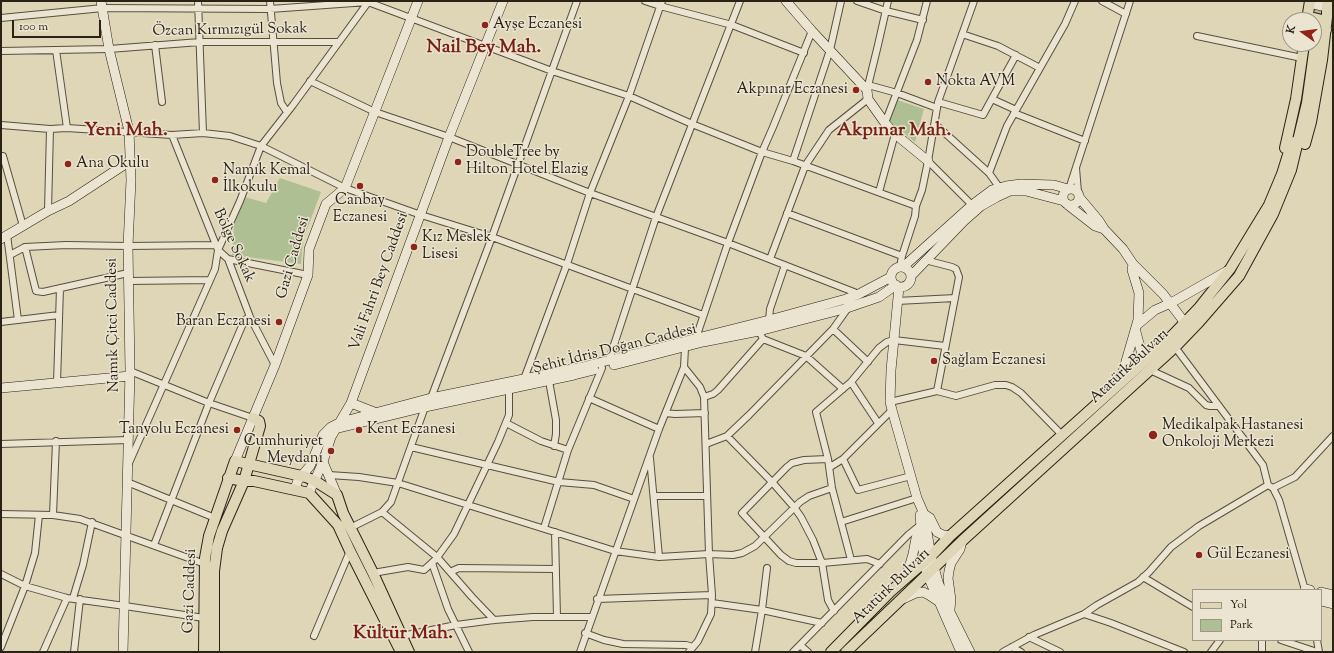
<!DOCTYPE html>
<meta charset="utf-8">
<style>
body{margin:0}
#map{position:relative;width:1334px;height:653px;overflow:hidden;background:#dfd6b8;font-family:"Sorts Mill Goudy",serif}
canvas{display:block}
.frame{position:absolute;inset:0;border:2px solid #2b2216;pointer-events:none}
.legend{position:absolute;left:1192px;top:589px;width:130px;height:52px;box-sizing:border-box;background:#eae4d1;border:1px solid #9e9686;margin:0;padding:5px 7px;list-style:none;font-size:12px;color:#2b2216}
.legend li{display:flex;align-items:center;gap:8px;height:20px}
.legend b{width:20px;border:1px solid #9e9686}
.north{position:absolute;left:1282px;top:12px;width:40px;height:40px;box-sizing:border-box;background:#eae4d1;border:1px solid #9e9686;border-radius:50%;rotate:284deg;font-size:11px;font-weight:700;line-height:16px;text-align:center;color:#2b2216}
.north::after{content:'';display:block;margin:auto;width:14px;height:18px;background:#8f2418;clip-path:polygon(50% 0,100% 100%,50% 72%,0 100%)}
.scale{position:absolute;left:12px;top:20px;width:89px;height:18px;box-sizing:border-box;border:2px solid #2b2216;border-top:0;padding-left:5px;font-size:12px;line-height:14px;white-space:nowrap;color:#2b2216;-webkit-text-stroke:3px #eae4d1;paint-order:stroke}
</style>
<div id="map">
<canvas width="1334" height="653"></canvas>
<div class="frame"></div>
<ul class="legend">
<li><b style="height:5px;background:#dfd6b8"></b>Yol</li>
<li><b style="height:11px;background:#adbf93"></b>Park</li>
</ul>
<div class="north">K</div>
<div class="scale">100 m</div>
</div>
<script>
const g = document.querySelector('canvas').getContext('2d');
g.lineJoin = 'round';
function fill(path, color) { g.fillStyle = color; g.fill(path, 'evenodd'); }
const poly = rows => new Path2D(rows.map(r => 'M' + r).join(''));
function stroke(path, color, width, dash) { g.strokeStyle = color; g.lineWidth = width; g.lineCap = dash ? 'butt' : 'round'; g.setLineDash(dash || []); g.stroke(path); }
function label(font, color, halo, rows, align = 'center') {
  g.font = font + ' "Sorts Mill Goudy",serif'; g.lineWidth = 3; g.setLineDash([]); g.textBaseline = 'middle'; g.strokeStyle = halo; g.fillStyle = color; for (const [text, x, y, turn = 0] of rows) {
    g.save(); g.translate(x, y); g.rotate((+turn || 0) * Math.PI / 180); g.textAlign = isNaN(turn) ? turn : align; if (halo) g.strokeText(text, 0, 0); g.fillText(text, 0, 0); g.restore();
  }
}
const green = poly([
 [897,100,924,109,915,142,889,121],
 [280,178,321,192,303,240,301,264,232,255,234,225,245,197,266,203]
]);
const primaryTunnel = poly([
 [1317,31,1321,1]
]);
const street = poly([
 [198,1,203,133],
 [270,1,277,83,281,103,287,112],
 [645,1,660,6,732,25,804,53],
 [857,1,886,11,923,20],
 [1102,1,1126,14],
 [1,18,103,8,270,9,368,2,552,71,629,96,692,124,762,152,793,161,916,206],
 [962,34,998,46,1040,68],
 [1197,36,1302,58],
 [155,45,162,102],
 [56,50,67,128],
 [1,51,109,49,200,42,339,42],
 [310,81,375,112,449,137,590,193,728,243,859,294],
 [868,85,897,93,937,108],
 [867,90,878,45,888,1],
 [992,99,1016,110],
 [938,102,983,115,1016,55],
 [1014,113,1085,141],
 [885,123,917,40,927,1],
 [935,124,989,173,999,187],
 [1,125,50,129,67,128,172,135,203,133,230,136,261,146,345,188,421,215,492,237,703,315],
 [172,135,218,250,228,259,250,317,275,365],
 [1,156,3,156,23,226],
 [793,161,830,50,841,1],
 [928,161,972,205],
 [1076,168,1078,192],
 [989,173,1007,126,1065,24,1075,1],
 [1069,189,1130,1],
 [879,192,895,134],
 [48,211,50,129],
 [787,213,902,256],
 [7,235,18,320],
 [25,247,36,291,43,292,128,273],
 [10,255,25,247,66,245,128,246,216,245],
 [228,259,308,275],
 [770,259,805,166,829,130,868,99],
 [900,267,902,256,915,216,916,206,922,190,928,161,938,102,974,1],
 [128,281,210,280],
 [897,301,955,298],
 [769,320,770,309,785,265],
 [1,322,59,315],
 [833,329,868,362],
 [759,331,763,339,806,356,843,389],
 [696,338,728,243,762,152,773,127,812,31],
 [1175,347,1263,465,1268,485,1273,488,1279,500,1305,590],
 [609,360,656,217,740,1],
 [684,367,700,387,704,397,709,554,712,595,711,614,698,641,689,652],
 [1150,370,1189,388,1206,405,1210,406,1219,406],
 [130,371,209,403,253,418],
 [524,379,567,264,590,193,629,96,662,1],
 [549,381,556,420,556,434,554,446],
 [851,382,878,423],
 [57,383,60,288],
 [937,391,956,396,995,385,1006,385,1012,387,1021,393,1062,435],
 [704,397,713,394,718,390,763,339],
 [589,398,659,429],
 [890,402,937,391,959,277,956,269,952,267,925,260],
 [666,413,675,414,705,413],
 [506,423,541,441,568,450],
 [727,436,772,482,794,507,801,517,813,540,822,563,828,600,834,611],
 [1,444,128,440],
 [706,444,727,436,749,415,833,329,848,308],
 [411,447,559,482,594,485,634,499],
 [650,458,659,557],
 [828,459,804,460,792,463,787,467,742,513,781,555,789,561,796,563,822,563,867,559,880,564],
 [843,459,858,490,911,476],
 [129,463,215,269,218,250,240,201,261,146,293,105,369,1],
 [830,467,843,459,892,410],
 [329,475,359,477,398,483,615,551,659,557,709,554,733,555,742,553,755,546,800,502,809,496,832,488],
 [127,482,215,518],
 [1273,488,1295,477,1333,436],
 [654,496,707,496],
 [382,512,437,557,472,597,494,620],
 [1,514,53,515,80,519,205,564],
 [53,515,56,441],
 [841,522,917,498],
 [350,528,382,512,391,502,425,407,431,398,492,237,577,1],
 [544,528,568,450,602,368],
 [555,532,557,617],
 [154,545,209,403,242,326,246,319,250,317],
 [851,560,832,488,828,459,816,412,851,382,879,348,887,342,894,340,945,346],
 [432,563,448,609,469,652],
 [450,572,459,568,556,569],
 [373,573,408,567,424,570,436,559,454,534,498,442,509,415,509,390],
 [1,574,25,586,67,598,125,606,204,618],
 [1143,577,1193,607],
 [73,598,83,565,92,522],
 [597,599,712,595],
 [712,603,762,610,822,623],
 [1084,614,1111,623,1184,652],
 [585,633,604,640,623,644,686,645,693,647],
 [314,636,350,551],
 [402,636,456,625,494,620,533,617,591,617],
 [1029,637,1060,652],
 [1262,640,1262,652],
 [1281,640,1317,652],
 [1317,640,1319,652],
 [800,645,808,652],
 [1,647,25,586,35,553,39,515],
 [1012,647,1021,652],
 [43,652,67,598],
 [74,652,80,599],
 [580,652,659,429,684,367,685,348],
 [755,652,762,610,767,568],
 [793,652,908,535,919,526],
 [1003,652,1034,635,1084,614,1097,605,1138,582,1149,572,1171,547,1199,526,1268,485],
 [1211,652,1220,640]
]);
const secondary = poly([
 [101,1,109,49,129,131,131,180,128,246,130,371,123,652],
 [786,1,812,31,867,90,868,99,885,123,895,134,928,161],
 [1310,1,1313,4,1321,6,1325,5,1329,1],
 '1063 197a8 8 0 1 1 16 0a8 8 0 1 1-16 0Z',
 [1079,197,1099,221,1104,229,1123,249,1133,264,1132,270,1139,293,1138,320,1120,382],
 [1068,205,1095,226,1104,229],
 [1,239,48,211,69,201,130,161],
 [1133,264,1163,294,1185,323],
 '891 277a10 10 0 1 1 20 0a10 10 0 1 1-20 0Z',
 [903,267,972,205,992,190,1006,186,1021,184,1054,185,1068,189],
 [911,276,964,221,981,206,997,197,1010,191,1026,191,1064,201],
 [899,287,891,370,890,402,892,410,917,498,924,514,931,556,938,582,949,610,970,652],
 [1137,325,1155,310,1171,303,1227,271],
 [1136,332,1144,362],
 [614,365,703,342,759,331,844,309,879,297,896,285],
 [1,388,130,376],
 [351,403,374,412],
 [339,428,425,407,574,375,594,370],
 [235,461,275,365,308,275,309,249,326,204,345,188,418,1],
 [323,462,337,495],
 [295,489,298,480,310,466,323,435,331,427,341,422,431,398,582,367,769,320,846,299,859,294,891,277],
 [309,493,323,462,331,437,351,403,449,137,503,1],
 [924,514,930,518,937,532,943,535,950,536],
 [920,515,924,562,927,574,961,652],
 [906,578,913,554,916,538,919,530],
 [1305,589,1310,590],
 [1321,592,1333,595],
 [903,599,916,593,923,592,929,595,938,601],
 [1321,601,1333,604],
 [950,609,951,600,948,578,949,571,951,563,960,549,962,541]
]);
const primary = poly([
 [1307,20,1310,1],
 [1309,20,1314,18,1322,20,1325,22,1326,30],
 [1305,144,1311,122,1322,60,1327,17,1327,4],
 [1285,148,1296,99,1304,44],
 [228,478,244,481,254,481,309,493,338,525,350,551,401,652],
 [204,652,205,558,209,536,235,461,306,477,315,481,337,495,343,513,373,573,409,652],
 [214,652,214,571,217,548,222,531,244,481,260,426,259,421,253,418],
 [831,652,890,592,931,556,950,536,1168,340,1198,309,1230,269,1269,205,1282,174,1292,142],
 [846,652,962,541,1175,347,1199,322,1239,276,1273,214,1291,170,1307,103,1317,31]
]);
const markers = [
 [485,25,4,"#8f2418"],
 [928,82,4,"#8f2418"],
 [856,90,4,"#8f2418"],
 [458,162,4,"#8f2418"],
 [68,164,4,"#8f2418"],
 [215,180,4,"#8f2418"],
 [360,186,4,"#8f2418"],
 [414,247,4,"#8f2418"],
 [279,322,4,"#8f2418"],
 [934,361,4,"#8f2418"],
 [237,430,4,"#8f2418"],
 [359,430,4,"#8f2418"],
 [1153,435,5,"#8f2418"],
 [331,451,4,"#8f2418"],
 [1199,555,4,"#8f2418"]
];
const poiNames = [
 ["Ayşe Eczanesi",493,25],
 ["Nokta AVM",936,82],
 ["Akpınar Eczanesi",848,90,"right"],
 ["DoubleTree by",466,153],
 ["Hilton Hotel Elazig",466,170],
 ["Ana Okulu",76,164],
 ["Namık Kemal",223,171],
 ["İlkokulu",223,188],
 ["Canbay",360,201,"center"],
 ["Eczanesi",360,218,"center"],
 ["Kız Meslek",422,238],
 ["Lisesi",422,255],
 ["Baran Eczanesi",271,322,"right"],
 ["Sağlam Eczanesi",942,361],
 ["Medikalpak Hastanesi",1162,426],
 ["Onkoloji Merkezi",1162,443],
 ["Tanyolu Eczanesi",229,430,"right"],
 ["Kent Eczanesi",367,430],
 ["Cumhuriyet",323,442,"right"],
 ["Meydanı",323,459,"right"],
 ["Gül Eczanesi",1207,555]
];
const streetNames = [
 ["Özcan Kırmızıgül Sokak",230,31,-1],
 ["Bölge Sokak",233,246,65],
 ["Gazi Caddesi",294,258,-74],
 ["Vali Fahri Bey Caddesi",380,282,-70],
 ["Namık Çitci Caddesi",114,325,-91],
 ["Şehit İdris Doğan Caddesi",615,350,-14],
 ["Atatürk Bulvarı",1130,367,-43],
 ["Atatürk Bulvarı",892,587,-44],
 ["Gazi Caddesi",191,591,-88]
];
const districtNames = [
 ["Nail Bey Mah.",484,49],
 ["Yeni Mah.",126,132],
 ["Akpınar Mah.",894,132],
 ["Kültür Mah.",403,635]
];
fill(green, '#adbf93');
stroke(primaryTunnel, '#bbb298', 10, [10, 5]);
stroke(street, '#584f3e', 8);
stroke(secondary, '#2b2216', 10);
stroke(primary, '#2b2216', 12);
stroke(street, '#eae4d1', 6);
stroke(secondary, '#eae4d1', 9);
stroke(primary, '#dfd6b8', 10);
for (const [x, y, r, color] of markers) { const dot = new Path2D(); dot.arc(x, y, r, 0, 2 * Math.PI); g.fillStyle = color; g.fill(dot); stroke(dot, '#eae4d1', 1.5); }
label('15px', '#2b2216', '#eae4d1', poiNames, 'left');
label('15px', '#2b2216', '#eae4d1', streetNames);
label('bold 19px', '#7a1f14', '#eae4d1', districtNames);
</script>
